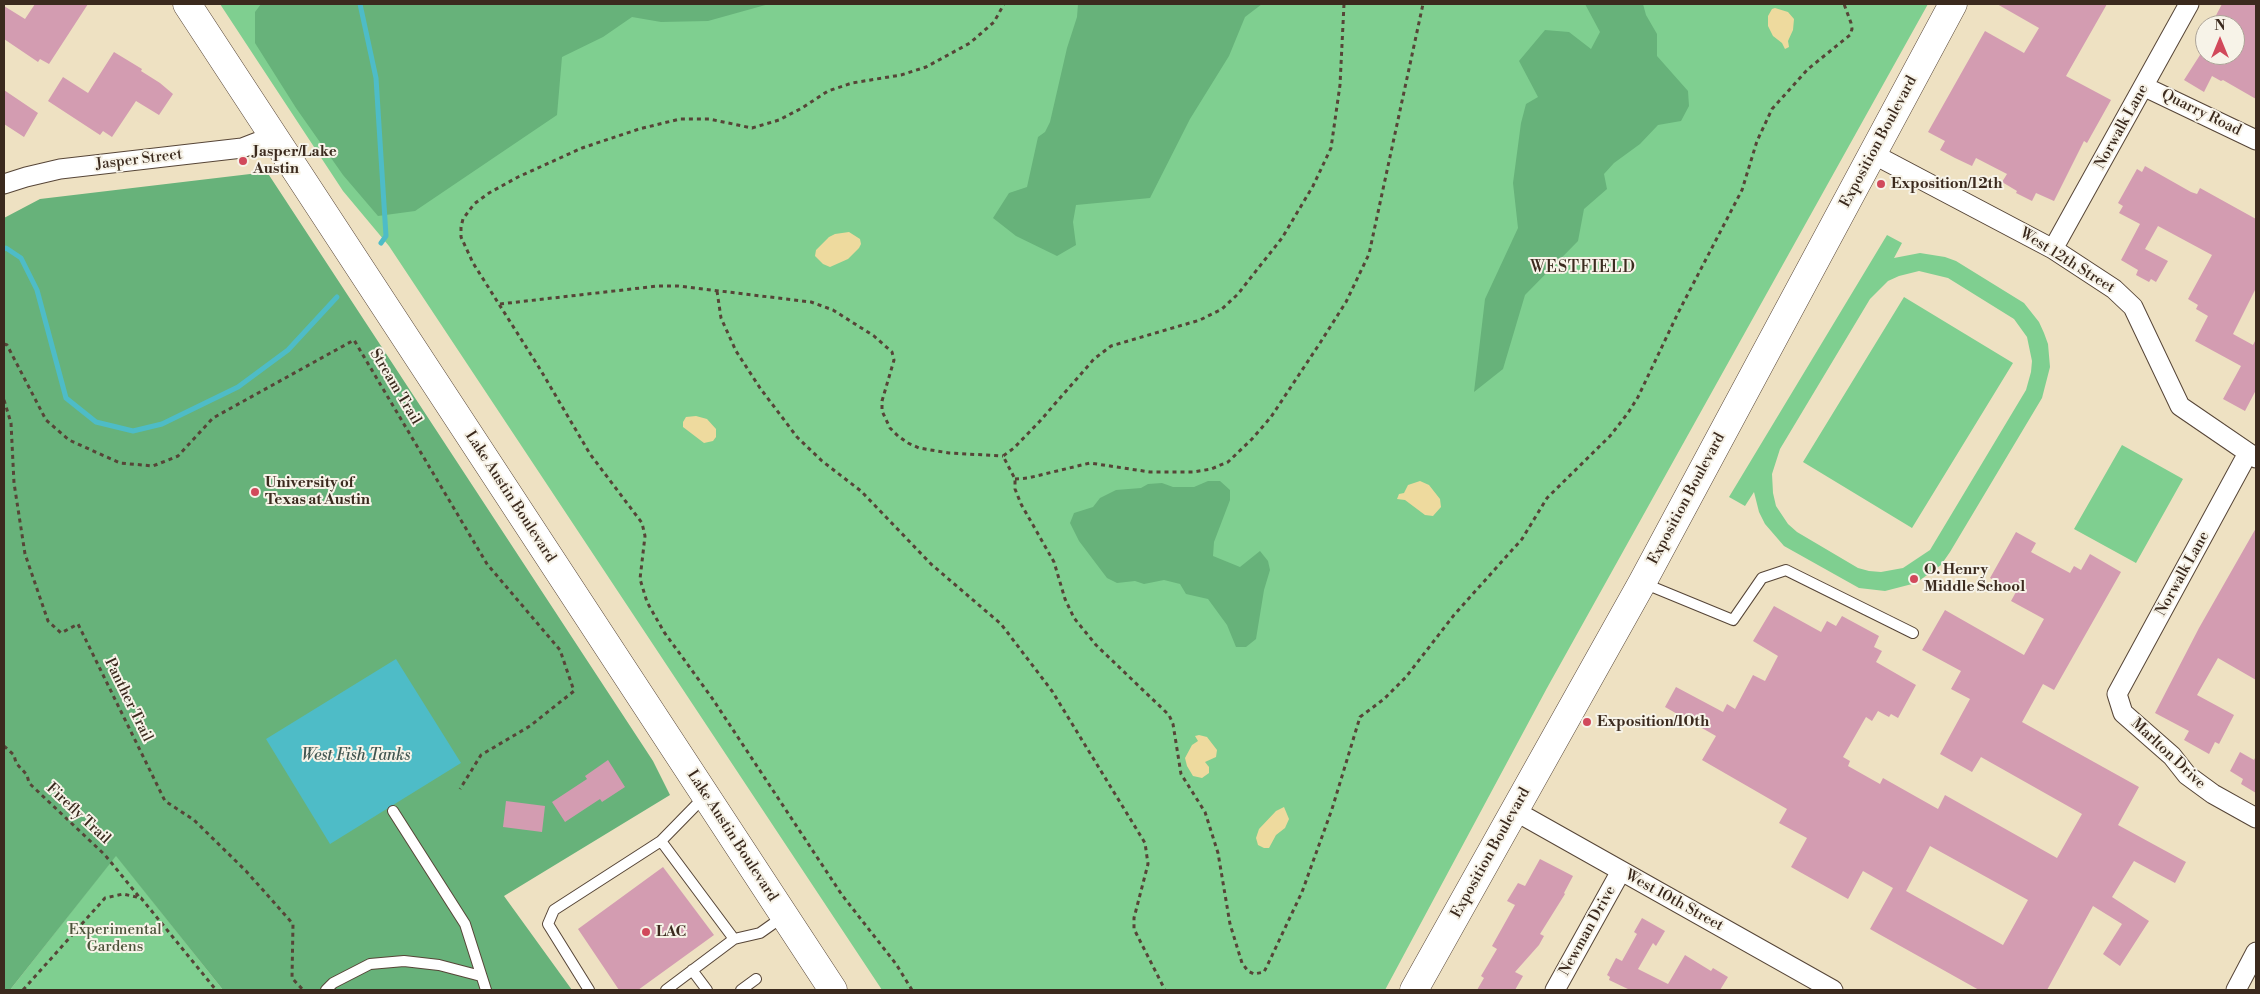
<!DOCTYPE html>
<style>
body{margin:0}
#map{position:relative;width:2260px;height:994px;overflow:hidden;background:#eee1c2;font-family:"Libre Bodoni",serif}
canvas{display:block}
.frame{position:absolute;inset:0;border:5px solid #3b2a1e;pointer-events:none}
.north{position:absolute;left:2195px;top:15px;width:50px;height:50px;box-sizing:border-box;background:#f7f3e8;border:1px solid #aca397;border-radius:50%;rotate:0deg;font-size:14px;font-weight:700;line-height:20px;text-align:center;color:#3b2a1e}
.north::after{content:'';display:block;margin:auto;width:18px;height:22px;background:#d1495b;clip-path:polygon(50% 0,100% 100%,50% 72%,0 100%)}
</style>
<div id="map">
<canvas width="2260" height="994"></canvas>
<div class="frame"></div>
<div class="north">N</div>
</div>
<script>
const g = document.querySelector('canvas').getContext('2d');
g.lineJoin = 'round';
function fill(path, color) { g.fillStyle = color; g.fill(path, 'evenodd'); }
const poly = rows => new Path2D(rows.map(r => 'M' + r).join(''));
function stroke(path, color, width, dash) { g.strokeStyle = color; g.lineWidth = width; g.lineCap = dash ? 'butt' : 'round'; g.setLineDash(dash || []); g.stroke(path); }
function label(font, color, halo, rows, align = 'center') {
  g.font = font + ' "Libre Bodoni",serif'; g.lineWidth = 4; g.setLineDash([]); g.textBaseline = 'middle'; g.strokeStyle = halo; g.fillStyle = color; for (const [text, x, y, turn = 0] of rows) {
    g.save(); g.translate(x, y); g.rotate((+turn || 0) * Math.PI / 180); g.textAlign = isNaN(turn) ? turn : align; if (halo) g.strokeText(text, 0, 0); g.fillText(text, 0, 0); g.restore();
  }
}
const green = poly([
 [220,4,1928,4,1547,688,1385,990,882,990,389,246,343,191],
 [1887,235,1902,243,1894,258,1920,253,1945,257,1956,261,2024,303,2039,322,2044,333,2048,344,2050,367,2042,398,1950,552,1941,565,1916,583,1885,591,1859,588,1784,546,1765,524,1759,512,1754,492,1745,506,1729,497],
 [1919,271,1948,278,2014,319,2027,337,2032,361,2031,372,2026,390,1930,550,1903,568,1881,572,1869,571,1858,568,1797,532,1788,524,1776,506,1773,493,1772,474,1780,449,1870,299,1888,281,1899,276],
 [1904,297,2013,363,1912,528,1803,462],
 [2122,445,2183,479,2136,563,2074,529],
 [116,855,223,990,10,990]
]);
const forest = poly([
 [261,4,769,4,708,21,661,22,632,17,603,37,562,57,557,115,415,211,378,216,343,175,296,108,255,43,255,12],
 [1078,4,1262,4,1245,17,1229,56,1190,119,1150,198,1076,205,1073,222,1076,245,1057,256,1016,236,993,218,1009,193,1027,187,1038,137,1045,132,1050,122,1067,48,1077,17],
 [1585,4,1643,4,1646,15,1657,34,1657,56,1688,91,1689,106,1681,121,1658,125,1640,144,1614,163,1604,174,1607,189,1584,209,1578,241,1525,295,1503,369,1474,392,1485,299,1518,228,1513,183,1521,123,1526,104,1538,97,1519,61,1545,30,1569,32,1591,49,1600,32],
 [267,172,653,761,670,795,504,896,572,990,223,990,116,856,10,990,4,990,4,218,40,199],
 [1208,481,1220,481,1230,490,1230,500,1214,542,1213,556,1240,567,1260,551,1268,561,1270,570,1264,590,1256,639,1246,647,1236,647,1227,625,1208,599,1186,594,1180,584,1164,580,1144,584,1135,581,1117,583,1107,578,1079,541,1070,523,1074,513,1093,507,1100,498,1116,490,1141,488,1148,484,1162,483,1173,487,1194,487]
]);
const sand = poly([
 [1775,8,1788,12,1794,19,1793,30,1788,41,1789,47,1785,49,1782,43,1773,36,1768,26,1768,16,1772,9],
 [849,232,860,239,861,244,859,248,848,259,830,267,823,264,815,256,816,250,829,237,835,234],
 [696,416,707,419,716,429,716,437,713,441,704,443,683,427,683,422,686,417],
 [1420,481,1429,485,1440,499,1441,507,1433,516,1425,515,1405,500,1397,499,1399,494,1404,493,1408,485],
 [1199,735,1207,737,1217,750,1216,757,1205,762,1209,767,1209,773,1202,778,1193,776,1187,766,1185,758,1192,745,1198,741,1195,736],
 [1284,807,1289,819,1285,828,1276,835,1269,848,1264,848,1258,845,1256,838,1259,829,1276,811]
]);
const water = poly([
 [396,659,461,763,330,844,266,739]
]);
const stream = poly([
 [360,4,376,78,386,236,381,243],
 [4,249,6,248,21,258,37,290,66,398,96,422,133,431,162,424,238,387,288,350,337,297]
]);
const building = poly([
 [35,4,88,4,49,64,40,59,38,62,4,39,4,6,25,19],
 [1997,4,2107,4,2066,76,2111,100,2087,143,2084,141,2054,201,2036,193,2032,201,2016,193,2017,191,2002,182,2007,174,1976,158,1972,166,1955,158,1940,150,1945,141,1928,132,1985,31,2024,53,2039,28],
 [2222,4,2256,4,2256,99,2223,80,2221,81,2212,76,2204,92,2184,80,2200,55,2235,55,2235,25,2211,25],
 [114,52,142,69,141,71,160,83,173,94,159,115,136,101,112,137,103,131,100,135,48,101,63,77,88,93],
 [4,90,38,113,24,137,4,124],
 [2145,166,2191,192,2197,194,2200,188,2256,219,2256,288,2233,334,2253,345,2256,339,2256,390,2245,411,2223,399,2241,366,2195,341,2208,316,2196,309,2198,305,2188,299,2212,255,2158,226,2145,249,2168,261,2156,282,2151,279,2149,282,2136,275,2138,270,2121,260,2140,224,2119,213,2123,206,2118,203,2137,169,2142,172],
 [2256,528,2256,680,2218,658,2197,695,2234,715,2219,744,2215,742,2209,754,2184,740,2189,731,2155,713,2199,628],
 [2016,532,2036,543,2031,552,2070,573,2074,566,2081,570,2090,554,2121,572,2054,690,2043,684,2022,722,2139,787,2118,825,2186,862,2175,883,2134,861,2112,897,2149,921,2120,966,2103,954,2122,924,2093,906,2047,990,1979,990,1870,929,1893,888,1863,871,1848,899,1791,867,1807,838,1779,823,1787,809,1702,760,1716,736,1665,707,1676,687,1723,712,1727,704,1735,709,1753,675,1765,681,1778,656,1753,641,1774,606,1821,632,1827,621,1836,626,1842,616,1879,636,1874,647,1882,651,1876,662,1916,685,1898,718,1891,714,1889,717,1878,711,1872,721,1866,717,1843,757,1850,761,1848,766,1880,784,1883,778,1938,809,1945,795,2057,858,2082,814,1981,757,1972,772,1940,754,1970,699,1951,689,1961,671,1922,650,1945,610,2024,655,2044,619,2011,601,2016,592,1990,578],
 [1930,846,2028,900,2003,945,1906,891],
 [2240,752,2254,760,2256,756,2256,793,2241,784,2243,779,2230,771],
 [608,760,625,787,602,802,600,799,565,822,552,802,587,779,585,776],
 [506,801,545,806,542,832,503,827],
 [1540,859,1573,876,1564,893,1565,894,1540,934,1544,936,1539,945,1515,972,1523,976,1515,990,1477,990,1484,978,1481,976,1497,949,1492,946,1515,905,1507,901,1518,883,1525,886],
 [663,867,714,935,638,990,619,990,578,929],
 [1642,918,1665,931,1656,946,1653,943,1638,969,1668,984,1685,955,1711,971,1713,968,1728,977,1720,990,1630,990,1609,980,1610,977,1607,975,1616,958,1622,961,1637,934,1634,932]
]);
const path = poly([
 [1344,4,1340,85,1331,148,1313,186,1282,238,1252,276,1238,294,1222,309,1200,320,1111,346,1094,359,1040,421,1014,448,1003,456,1015,479,1015,489,1021,504,1054,562,1065,599,1074,618,1096,645,1169,715,1173,724,1181,774,1205,812,1218,853,1230,924,1242,963,1248,971,1254,974,1264,972,1268,964,1302,892,1332,809,1360,717,1384,699,1406,677,1454,615,1522,539,1547,498,1610,436,1628,413,1638,397,1678,313,1742,190,1757,141,1772,109,1808,69,1850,35,1852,29,1851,23,1844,4],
 [717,291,721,318,736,351,760,388,797,437,822,461,861,491,931,564,1001,624,1052,691,1145,843,1148,864,1134,918,1134,929,1165,990],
 [500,304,658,286,678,286,811,302,833,310,874,336,892,352,894,360,882,401,882,411,890,428,898,436,908,443,919,448,949,453,1003,456],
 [4,344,7,345,46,420,69,440,120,463,153,466,178,456,213,418,354,340,487,564,560,650,574,691,530,726,481,755,460,789],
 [4,400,11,423,14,483,25,554,48,621,61,633,78,624,165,801,194,820,246,871,293,924,292,978,303,990],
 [1015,479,1028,478,1090,463,1150,472,1193,472,1211,469,1228,462,1252,439,1271,417,1320,343,1346,302,1369,254,1423,4],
 [4,746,14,755,16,763,27,775,29,783,105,855,140,898],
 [23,990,105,898,123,894,141,898,216,990],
 [912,990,896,964,842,895,712,698,664,632,647,602,640,579,645,536,642,523,590,454,540,369,473,263,461,237,461,227,463,219,474,204,489,193,518,177,582,148,639,129,680,119,709,119,752,128,779,120,802,108,828,91,852,83,901,75,926,67,970,43,994,22,1004,4]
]);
const lane = poly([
 [1643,583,1733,620,1762,578,1786,570,1913,633],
 [393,811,465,924,486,990],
 [661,841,734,939],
 [692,970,707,990],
 [326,990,333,983,370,964,404,961,439,965,481,976],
 [589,990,548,924,554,910,661,841,705,796],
 [666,990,734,939,760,933,784,916],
 [741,990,756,979]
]);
const street = poly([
 [2145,87,2256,140],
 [1873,154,2053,249,2114,289,2133,307,2180,406,2256,458],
 [4,184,26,177,60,169,242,148,273,136],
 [2053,249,2189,4],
 [2248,453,2117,694,2123,713,2172,756,2187,775,2213,794,2256,818],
 [1515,811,1833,990],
 [1555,990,1621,871],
 [2236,990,2256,952]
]);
const secondary = poly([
 [187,4,833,990],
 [1414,990,1642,583,1953,4]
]);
const markers = [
 [243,161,5,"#d1495b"],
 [1881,184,5,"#d1495b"],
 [255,492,5,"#d1495b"],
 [1914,579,5,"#d1495b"],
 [1587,722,5,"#d1495b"],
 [646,932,5,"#d1495b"]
];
const streetNames = [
 ["Quarry Road",2201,113,26],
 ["Norwalk Lane",2122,127,-61],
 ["Exposition Boulevard",1879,142,-62],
 ["Jasper Street",139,160,-7],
 ["West 12th Street",2067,261,32],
 ["Stream Trail",395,387,59],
 ["Lake Austin Boulevard",510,497,57],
 ["Exposition Boulevard",1687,499,-62],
 ["Norwalk Lane",2183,574,-61],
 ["Panther Trail",128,700,64],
 ["Marlton Drive",2168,754,43],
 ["Firefly Trail",78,814,43],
 ["Lake Austin Boulevard",732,836,57],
 ["Exposition Boulevard",1491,853,-61],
 ["West 10th Street",1674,901,29],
 ["Newman Drive",1588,931,-61]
];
const poiNames = [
 ["Jasper/Lake",253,152],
 ["Austin",253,169],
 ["Exposition/12th",1891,184],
 ["University of",265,483],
 ["Texas at Austin",265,500],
 ["O. Henry",1924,570],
 ["Middle School",1924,587],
 ["Exposition/10th",1597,722],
 ["LAC",656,932]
];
const parkNames = [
 ["Experimental",115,930],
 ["Gardens",115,947]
];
const neighbourhoodNames = [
 ["WESTFIELD",1583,268]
];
const waterNames = [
 ["West Fish Tanks",356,756]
];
fill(green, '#7fcf90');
fill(forest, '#67b27a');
fill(sand, '#eeda9e');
fill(water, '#4ebcc7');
stroke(stream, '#4ebcc7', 5);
fill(building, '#d39cb1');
stroke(lane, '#564537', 12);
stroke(street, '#564537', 21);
stroke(secondary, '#564537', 29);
stroke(path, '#564537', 3, [4, 4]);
stroke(lane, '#fff', 10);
stroke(street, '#fff', 19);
stroke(secondary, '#fff', 28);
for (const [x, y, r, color] of markers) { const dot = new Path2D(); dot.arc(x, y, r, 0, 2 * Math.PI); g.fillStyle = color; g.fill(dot); stroke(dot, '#f7f3e8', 2); }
label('15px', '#3b2a1e', '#f7f3e8', streetNames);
label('bold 15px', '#3b2a1e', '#f7f3e8', poiNames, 'left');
label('15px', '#4c533a', '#f7f3e8', parkNames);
g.letterSpacing = '1px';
label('16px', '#3b2a1e', '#f7f3e8', neighbourhoodNames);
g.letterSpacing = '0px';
label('italic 16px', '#415651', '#f7f3e8', waterNames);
</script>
